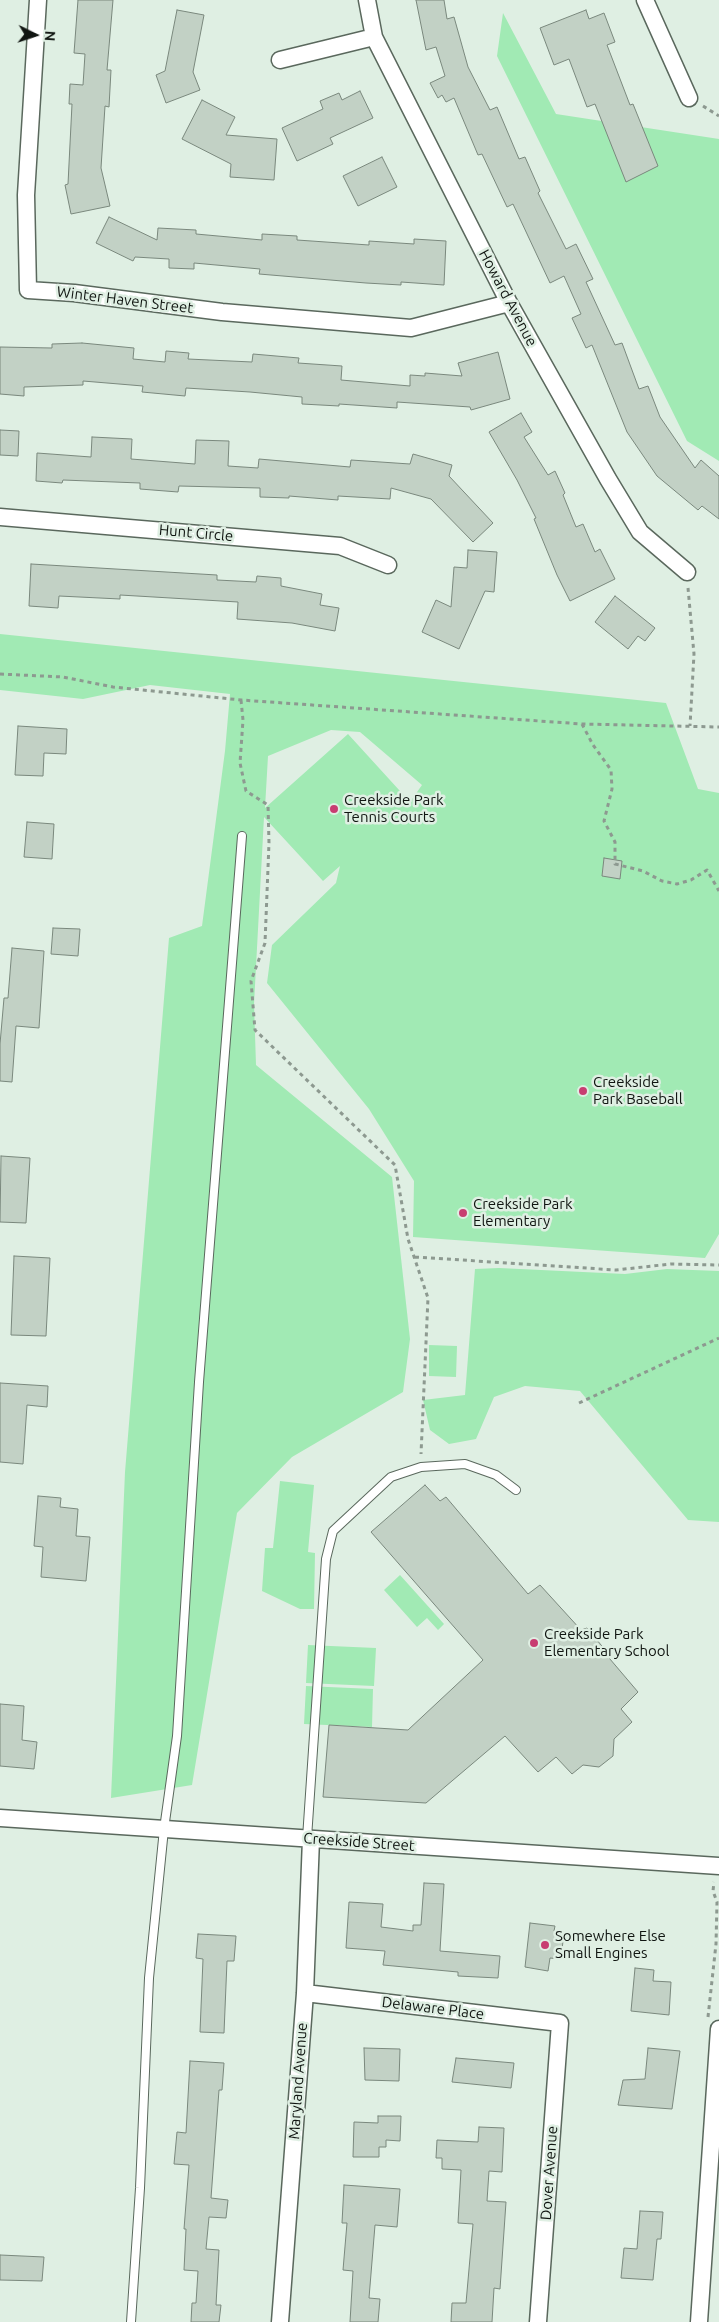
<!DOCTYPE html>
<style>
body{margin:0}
#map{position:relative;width:719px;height:2322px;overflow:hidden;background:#dfefe3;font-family:Ubuntu,sans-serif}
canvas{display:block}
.north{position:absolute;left:10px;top:10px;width:50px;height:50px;-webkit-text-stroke:4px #dfefe3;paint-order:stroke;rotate:94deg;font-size:14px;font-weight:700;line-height:20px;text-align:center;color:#101511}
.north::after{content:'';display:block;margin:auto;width:18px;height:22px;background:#101511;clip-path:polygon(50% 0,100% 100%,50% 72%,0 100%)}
</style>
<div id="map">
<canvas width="719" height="2322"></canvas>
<div class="north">N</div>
</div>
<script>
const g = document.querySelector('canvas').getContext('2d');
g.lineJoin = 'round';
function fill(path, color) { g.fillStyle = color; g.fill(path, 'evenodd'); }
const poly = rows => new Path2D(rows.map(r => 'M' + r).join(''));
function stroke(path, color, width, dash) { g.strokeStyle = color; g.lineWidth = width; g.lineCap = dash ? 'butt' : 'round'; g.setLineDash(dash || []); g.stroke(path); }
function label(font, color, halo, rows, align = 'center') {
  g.font = font + ' Ubuntu,sans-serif'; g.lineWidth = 5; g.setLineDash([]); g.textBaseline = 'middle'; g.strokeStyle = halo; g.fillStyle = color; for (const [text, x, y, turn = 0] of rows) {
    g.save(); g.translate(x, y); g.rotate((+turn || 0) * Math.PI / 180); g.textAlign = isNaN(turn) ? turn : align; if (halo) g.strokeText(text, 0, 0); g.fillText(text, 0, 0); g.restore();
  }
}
const green = poly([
 [503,13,556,114,719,139,719,461,687,441,497,56],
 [0,634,666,703,698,789,719,793,719,1234,705,1258,413,1237,414,1181,369,1109,267,983,272,945,336,883,340,866,323,881,264,817,254,1004,256,1065,392,1177,410,1339,403,1392,292,1457,237,1513,192,1785,111,1798,125,1472,169,938,202,926,225,751,230,694,150,685,83,699,0,690],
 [331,730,360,732,422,785,410,802,348,734,265,808,268,756],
 [499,1268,625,1274,667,1269,719,1271,719,1522,688,1520,580,1391,525,1386,494,1397,476,1439,449,1444,430,1430,423,1400,465,1395,475,1269],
 [429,1345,457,1346,456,1377,429,1376],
 [280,1481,314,1485,308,1552,315,1553,314,1609,300,1609,262,1591,265,1548,273,1548],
 [400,1575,444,1624,438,1630,427,1618,417,1627,384,1590],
 [308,1645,376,1648,374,1686,306,1683],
 [306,1686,373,1689,372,1727,304,1724]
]);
const building = poly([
 [78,0,113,0,107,70,111,70,109,107,105,106,101,168,110,206,71,214,65,185,68,184,72,104,69,104,70,84,83,85,85,54,74,53,78,0],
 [416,0,444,0,447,19,454,17,468,67,490,110,497,107,519,159,525,157,540,191,538,193,566,249,576,244,593,279,586,282,615,345,622,343,639,389,648,386,660,417,695,468,701,460,719,476,719,519,702,506,698,510,657,476,627,432,592,345,586,348,572,318,581,314,564,276,550,283,513,204,507,207,482,154,478,155,454,98,446,102,442,95,438,98,430,83,445,76,436,47,426,50,416,0],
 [177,10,204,15,193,72,200,90,166,103,156,75,165,71,177,10],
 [586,10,589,19,604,13,615,42,607,45,630,105,633,104,658,166,626,182,595,104,587,107,569,59,554,65,540,28,586,10],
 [360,91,373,118,330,138,333,144,297,161,282,128,323,109,320,101,339,93,342,100,360,91],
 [202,100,235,117,226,135,277,139,274,180,230,177,231,164,182,139,202,100],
 [382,157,397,187,358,206,343,176,382,157],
 [109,217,157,240,158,228,196,230,196,234,262,240,262,234,297,236,297,240,369,245,369,241,414,244,414,239,446,241,444,285,401,282,401,285,366,283,259,274,260,269,194,263,194,269,169,268,169,259,135,257,133,261,96,243,109,217],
 [82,343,134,348,133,359,165,362,166,351,189,353,188,359,252,362,253,354,299,358,298,363,342,366,341,380,410,386,410,375,425,376,425,373,462,376,458,363,498,352,510,399,471,410,470,407,397,402,397,408,339,404,339,406,302,404,302,397,250,392,186,388,185,396,142,392,143,386,83,381,83,385,24,387,24,396,0,394,0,347,52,348,52,344,82,343],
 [521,413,532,432,524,437,548,475,555,471,565,493,563,495,576,527,583,524,595,552,600,549,615,579,570,601,557,575,534,519,536,518,517,480,489,432,521,413],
 [0,430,19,431,18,456,0,455,0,430],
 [92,437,132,439,131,459,195,464,196,440,229,441,228,466,258,468,259,459,350,467,351,460,410,464,413,454,452,465,449,476,493,523,473,542,431,499,391,488,390,499,338,496,338,500,289,496,289,498,260,497,260,488,179,486,178,492,140,489,140,483,63,480,62,483,36,481,37,453,91,457,92,437],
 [468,550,497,552,494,592,485,591,459,649,422,632,436,600,451,607,454,567,467,568,468,550],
 [31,564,217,575,217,580,256,582,257,576,281,578,281,586,322,594,320,605,339,608,335,631,292,623,237,619,238,602,120,595,120,599,59,596,58,608,29,606,31,564],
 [615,596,655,628,645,641,638,636,628,649,595,622,615,596],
 [18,726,67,729,66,754,44,753,43,776,15,775,18,726],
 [27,822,54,824,52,859,24,857,27,822],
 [604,858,622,861,620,879,602,876,604,858],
 [53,928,80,929,78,956,51,954,53,928],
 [12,948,44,951,39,1028,16,1026,12,1082,0,1081,0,1044,4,998,8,998,12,948],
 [1,1156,30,1158,26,1223,0,1222,1,1156],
 [14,1256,50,1258,46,1336,11,1335,14,1256],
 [0,1383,48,1386,47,1407,27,1405,23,1464,0,1462,0,1383],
 [425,1485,440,1501,446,1497,528,1594,540,1585,581,1630,587,1628,606,1651,604,1652,638,1692,621,1709,632,1722,614,1739,613,1756,599,1767,583,1765,572,1774,556,1757,538,1772,505,1736,426,1803,323,1797,329,1725,408,1730,483,1660,371,1532,425,1485],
 [38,1496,61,1498,60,1507,78,1509,76,1536,90,1537,86,1581,41,1577,43,1547,34,1546,38,1496],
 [0,1704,24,1706,22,1740,37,1742,34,1769,0,1766,0,1704],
 [424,1883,444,1884,440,1951,500,1956,498,1978,458,1976,458,1972,383,1965,385,1951,346,1948,349,1902,383,1904,381,1927,413,1931,413,1925,421,1925,424,1883],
 [530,1923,555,1926,554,1931,564,1932,561,1959,550,1958,548,1971,525,1967,530,1923],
 [198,1934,236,1936,234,1961,227,1961,224,2033,200,2032,203,1959,196,1958,198,1934],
 [635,1968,654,1970,653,1981,671,1982,669,2015,631,2011,635,1968],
 [364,2048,400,2049,399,2081,365,2080,364,2048],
 [648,2048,680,2051,672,2109,618,2105,623,2080,645,2079,648,2048],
 [456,2058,514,2063,511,2088,452,2082,456,2058],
 [190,2061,224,2063,222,2090,219,2090,211,2198,228,2200,226,2218,209,2217,206,2249,219,2250,216,2305,221,2305,219,2322,191,2322,192,2303,196,2303,198,2271,184,2270,186,2229,184,2229,189,2165,174,2164,177,2132,186,2133,190,2061],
 [378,2116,401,2116,400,2141,386,2140,386,2147,379,2147,379,2157,353,2157,354,2122,378,2123,378,2116],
 [479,2127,504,2128,502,2172,489,2171,487,2201,506,2202,500,2289,494,2288,492,2322,451,2322,452,2303,466,2303,473,2224,458,2223,461,2170,442,2169,442,2158,436,2158,437,2140,478,2142,479,2127],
 [344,2185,400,2189,397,2227,375,2225,369,2298,380,2299,378,2322,350,2322,353,2271,343,2270,347,2223,342,2223,344,2185],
 [640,2211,663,2212,661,2239,657,2239,653,2280,621,2278,624,2248,637,2249,640,2211],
 [0,2255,44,2257,42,2281,0,2280,0,2255]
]);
const path = poly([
 [703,106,719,116],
 [688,588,694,654,690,726],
 [0,674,63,677,113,687,241,700,582,724,719,727],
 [241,700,243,720,240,763,246,791,268,805,269,843,265,943,251,981,255,1030,395,1165,408,1239,428,1298,421,1454],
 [582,724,593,745,611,770,612,789,604,821,615,842,615,864,643,871,662,881,677,884,691,880,707,870,719,891],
 [415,1257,616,1270,671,1264,719,1265],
 [579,1403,719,1338],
 [708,2017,716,1944,717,1902,713,1891,714,1882]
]);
const service = poly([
 [307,1838,326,1559,333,1531,391,1477,421,1467,465,1464,496,1475,516,1490],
 [131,2322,140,2188,149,1978,164,1829,177,1736,199,1382,242,836]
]);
const minor = poly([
 [38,0,26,195,28,290,74,293,222,312,411,328,509,303],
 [367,0,374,37,509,303,608,479,640,532,687,572],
 [645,0,689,98],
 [280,60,374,37],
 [0,517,340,546,388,565],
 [0,1818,719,1866],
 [305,1993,560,2023,538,2322],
 [280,2322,305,1993,311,1839],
 [699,2322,719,2029]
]);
const markers = [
 [334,809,5,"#c83d71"],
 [583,1091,5,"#c83d71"],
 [463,1213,5,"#c83d71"],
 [534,1643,5,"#c83d71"],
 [545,1945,5,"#c83d71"]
];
const streetNames = [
 ["Howard Avenue",508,298,62],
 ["Winter Haven Street",125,300,7],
 ["Hunt Circle",196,533,5],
 ["Creekside Street",359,1842,4],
 ["Delaware Place",433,2008,7],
 ["Maryland Avenue",298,2081,-86],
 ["Dover Avenue",549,2173,-86]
];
const poiNames = [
 ["Creekside Park",344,800],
 ["Tennis Courts",344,817],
 ["Creekside",593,1082],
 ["Park Baseball",593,1099],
 ["Creekside Park",473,1204],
 ["Elementary",473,1221],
 ["Creekside Park",544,1634],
 ["Elementary School",544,1651],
 ["Somewhere Else",555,1936],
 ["Small Engines",555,1953]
];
fill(green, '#a1eab4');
fill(building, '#c2d1c5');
stroke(building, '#7a887d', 1);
stroke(service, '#5a685d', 10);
stroke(minor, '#5a685d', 19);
stroke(path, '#8d9990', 3, [4, 4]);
stroke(service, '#fff', 8);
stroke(minor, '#fff', 16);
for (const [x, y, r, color] of markers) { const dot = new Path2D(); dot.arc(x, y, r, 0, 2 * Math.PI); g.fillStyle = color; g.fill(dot); stroke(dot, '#dfefe3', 2); }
label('15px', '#101511', '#dfefe3', streetNames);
label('15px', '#101511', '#dfefe3', poiNames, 'left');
</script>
